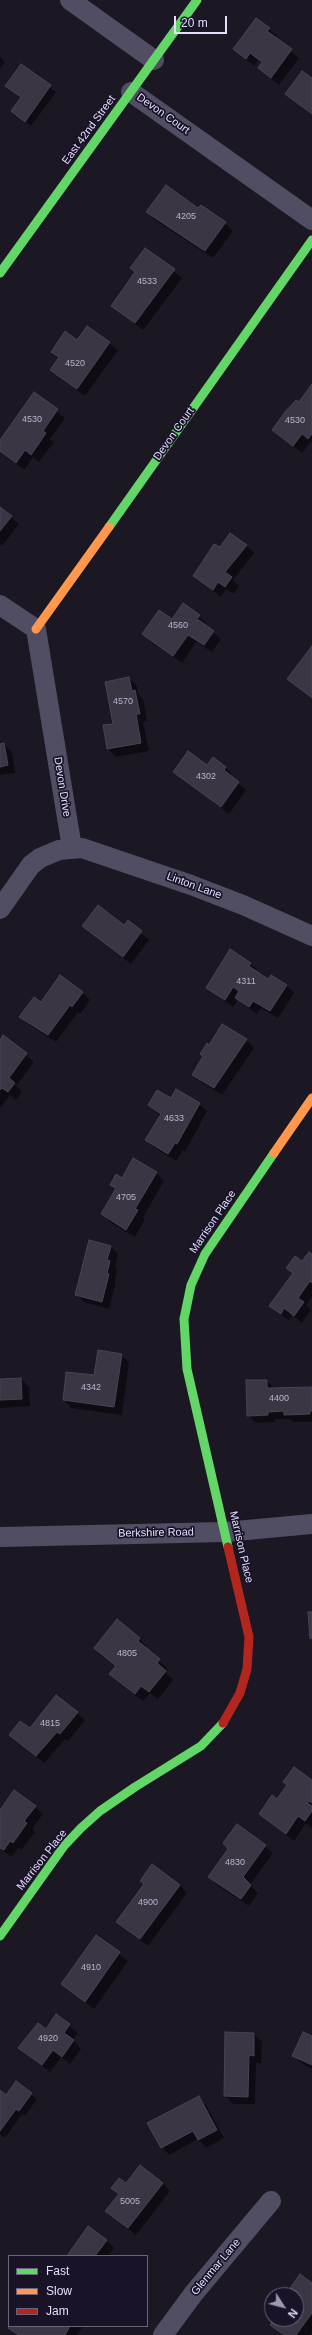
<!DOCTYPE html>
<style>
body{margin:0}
#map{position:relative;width:312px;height:2335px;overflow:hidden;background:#1b1823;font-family:Arial,sans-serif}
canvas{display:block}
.legend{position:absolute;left:8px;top:2255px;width:140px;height:72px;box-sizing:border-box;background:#191328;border:1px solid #6a647d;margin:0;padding:5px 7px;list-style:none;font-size:12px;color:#e4ddfc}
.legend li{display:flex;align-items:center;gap:8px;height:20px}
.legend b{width:20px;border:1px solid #6a647d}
.north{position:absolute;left:264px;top:2287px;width:40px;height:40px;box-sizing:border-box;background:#191328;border:1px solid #6a647d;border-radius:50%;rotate:126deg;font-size:11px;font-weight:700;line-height:16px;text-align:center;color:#e4ddfc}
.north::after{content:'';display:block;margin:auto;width:14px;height:18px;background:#9e98b0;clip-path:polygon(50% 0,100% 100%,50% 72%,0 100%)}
.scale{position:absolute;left:174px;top:16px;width:53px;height:18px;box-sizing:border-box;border:2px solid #e4ddfc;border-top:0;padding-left:5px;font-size:12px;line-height:14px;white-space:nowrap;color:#e4ddfc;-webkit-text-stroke:3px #191328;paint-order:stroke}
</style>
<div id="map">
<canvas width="312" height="2335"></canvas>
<ul class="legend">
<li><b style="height:5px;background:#63d668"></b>Fast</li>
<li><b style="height:5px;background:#ff974d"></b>Slow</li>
<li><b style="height:5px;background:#b3261e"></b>Jam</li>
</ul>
<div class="north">N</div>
<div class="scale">20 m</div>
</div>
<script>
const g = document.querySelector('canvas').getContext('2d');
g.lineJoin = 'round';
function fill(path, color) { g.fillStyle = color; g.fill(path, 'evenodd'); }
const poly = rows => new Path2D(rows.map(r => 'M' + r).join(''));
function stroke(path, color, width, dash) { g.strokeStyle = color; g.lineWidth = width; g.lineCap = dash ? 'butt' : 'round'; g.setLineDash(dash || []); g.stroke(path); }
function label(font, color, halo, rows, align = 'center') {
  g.font = font + ' Arial,sans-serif'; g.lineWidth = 3.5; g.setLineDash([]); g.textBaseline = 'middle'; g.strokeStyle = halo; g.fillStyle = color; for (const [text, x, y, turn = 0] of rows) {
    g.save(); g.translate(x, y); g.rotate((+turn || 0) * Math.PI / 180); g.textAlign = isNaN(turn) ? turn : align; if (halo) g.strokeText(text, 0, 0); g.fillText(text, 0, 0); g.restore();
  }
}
const shadow = poly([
 [269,29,277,36,275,38,299,58,279,85,259,68,263,63,258,60,254,66,234,49],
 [0,57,5,62,0,69],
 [22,65,56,92,31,126,12,111,21,98,6,86],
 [312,79,312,115,286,94],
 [198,209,225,223,233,231,213,258,155,220,147,212],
 [145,249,182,278,143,330,112,306,135,273,131,268],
 [87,327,118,350,85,396,51,370,59,359,52,351,77,341],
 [312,386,312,442,311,441,302,453,273,430,299,403],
 [35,394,65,418,50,439,54,442,39,462,33,457,24,470,0,451,0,442],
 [0,508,19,524,2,546,0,544],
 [246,545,254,553,233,580,239,586,234,594,226,589,221,597,195,576,220,549],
 [183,605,199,616,207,624,206,626,221,639,212,652,196,642,182,663,143,634,172,621],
 [312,648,312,699,288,679],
 [129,678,137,686,138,694,143,699,147,721,143,722,149,751,116,757,108,749,114,724],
 [0,744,4,744,12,752,15,773,0,775],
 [213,758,226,768,233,776,232,778,246,790,229,814,174,772,207,767],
 [128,922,149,940,131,964,83,926,125,926],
 [250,963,258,971,257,973,269,980,286,985,294,993,278,1018,261,1008,257,1014,238,1000,233,1007,207,987],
 [82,993,90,1000,80,1014,78,1012,56,1042,28,1024,21,1017,41,1003],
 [3,1037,34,1062,16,1086,22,1091,16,1100,10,1095,0,1108,0,1041],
 [246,1040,254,1048,222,1095,201,1082,193,1075,210,1046],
 [171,1099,199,1104,207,1111,185,1152,183,1150,176,1161,155,1148,147,1140,161,1116,149,1105],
 [134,1160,156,1173,164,1181,143,1217,145,1219,135,1237,110,1222,102,1214,116,1189,112,1184,122,1179],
 [110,1246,118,1254,115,1267,117,1269,115,1281,116,1282,109,1309,84,1302,76,1294],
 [312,1255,312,1297,306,1305,311,1310,302,1323,292,1315,289,1321,271,1306,294,1274,287,1268,303,1263],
 [121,1355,129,1362,122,1415,71,1408,64,1400],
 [21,1379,29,1387,30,1406,0,1408,0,1380],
 [267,1381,275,1389,312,1388,312,1422,293,1422,290,1419,275,1419,275,1422,256,1423,248,1415],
 [117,1621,140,1639,147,1647,146,1649,167,1668,164,1671,173,1680,158,1699,150,1693,143,1701,118,1682,111,1674,117,1667,95,1648],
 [77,1713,85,1720,68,1741,65,1739,44,1763,10,1735],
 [312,1781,312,1828,306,1823,294,1841,260,1814,277,1800],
 [35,1807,43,1814,32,1829,35,1832,21,1850,18,1848,12,1857,0,1849,0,1812],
 [265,1846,273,1853,250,1885,258,1893,249,1906,217,1885,209,1877],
 [141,1881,180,1885,187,1893,148,1946,117,1922,144,1885],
 [96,1936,128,1961,94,2009,62,1984],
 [56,2015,78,2033,73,2040,81,2049,70,2064,61,2057,50,2072,19,2048,46,2030],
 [226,2033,254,2034,262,2042,261,2063,256,2063,255,2104,233,2104,225,2096],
 [312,2037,312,2069,301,2063,293,2056],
 [16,2082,37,2099,25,2116,22,2114,5,2138,0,2134,0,2092,7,2096],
 [198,2097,206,2105,224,2138,206,2148,198,2139,169,2155,162,2147],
 [163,2183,170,2191,136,2235,107,2211,119,2195,113,2188,126,2184],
 [106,2240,114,2248,108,2256,69,2256],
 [312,2284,312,2332,310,2335,282,2335,271,2325,275,2319,296,2319,296,2295,292,2295],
 [11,2326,83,2326,77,2335,16,2335,9,2328]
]);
const building = poly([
 [256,18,270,28,267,31,292,49,271,78,258,68,262,62,250,53,246,59,233,49,256,18],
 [21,64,51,85,25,122,11,111,21,97,5,86,21,64],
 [302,71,312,78,312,114,285,94,302,71],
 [166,185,198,208,201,205,226,222,205,251,146,212,166,185],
 [145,248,175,269,135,323,111,306,135,272,130,268,145,248],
 [87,326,110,342,77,389,50,370,59,357,51,352,65,331,77,340,87,326],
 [312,384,312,434,308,439,302,434,293,446,272,430,285,412,296,400,299,402,312,384],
 [34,392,58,409,43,431,46,433,31,455,25,450,16,463,0,451,0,440,34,392],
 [0,507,12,516,0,531,0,507],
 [230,533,247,545,225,572,232,577,225,587,218,582,213,590,193,576,214,544,220,547,230,533],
 [183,603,200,615,196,621,199,620,214,631,204,645,188,635,173,656,142,634,159,610,172,619,183,603],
 [312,646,312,698,287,679,312,646],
 [129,677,132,691,135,690,140,714,136,714,141,743,107,749,103,725,113,724,105,682,129,677],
 [4,743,8,765,0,767,0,744,4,743],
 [188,751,207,765,213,757,226,767,224,770,239,782,221,807,173,772,188,751],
 [98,905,124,925,128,920,142,931,123,957,82,926,98,905],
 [230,949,251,963,249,966,268,979,271,975,287,985,270,1011,253,1001,249,1007,235,998,239,991,233,987,225,1000,206,988,230,949],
 [60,975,83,992,72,1007,70,1005,48,1035,19,1017,34,997,41,1002,60,975],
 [222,1024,247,1039,214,1088,192,1075,203,1056,200,1054,207,1043,209,1045,222,1024],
 [3,1035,27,1053,9,1078,15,1083,8,1092,2,1088,0,1090,0,1040,3,1035],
 [176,1089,200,1103,177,1144,175,1143,168,1154,145,1140,161,1114,148,1105,157,1090,171,1098,176,1089],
 [133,1158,157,1172,135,1209,138,1210,126,1230,101,1214,116,1188,110,1185,116,1174,122,1178,133,1158],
 [89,1240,111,1246,107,1260,110,1261,107,1273,109,1274,102,1302,75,1295,89,1240],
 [309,1252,312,1254,312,1283,310,1281,298,1298,304,1302,294,1316,284,1308,281,1314,269,1306,293,1273,286,1268,295,1256,302,1261,309,1252],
 [98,1350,122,1354,114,1407,63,1400,66,1372,94,1375,98,1350],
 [21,1378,22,1399,0,1400,0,1379,21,1378],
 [246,1380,267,1380,267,1388,312,1387,312,1411,310,1411,310,1414,284,1415,284,1411,268,1412,268,1415,247,1416,246,1380],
 [308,1612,312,1612,312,1638,310,1639,308,1612],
 [117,1619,140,1638,138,1641,160,1659,157,1663,166,1671,149,1692,141,1686,135,1694,109,1674,116,1666,94,1648,117,1619],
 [56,1695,78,1712,60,1734,57,1732,36,1756,9,1735,20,1721,30,1728,56,1695],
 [294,1767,312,1780,312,1803,309,1801,307,1803,312,1806,312,1811,305,1821,298,1816,286,1834,259,1814,272,1795,277,1799,287,1785,283,1782,294,1767],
 [14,1790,36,1806,24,1821,27,1823,13,1843,10,1841,4,1850,0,1848,0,1810,14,1790],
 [237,1824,266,1845,243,1877,251,1885,241,1899,208,1877,228,1849,223,1843,237,1824],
 [152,1864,180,1885,140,1939,116,1922,144,1884,140,1881,152,1864],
 [96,1935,120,1952,85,2002,61,1984,96,1935],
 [56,2014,70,2024,64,2033,74,2040,62,2057,53,2050,42,2065,18,2048,38,2023,46,2029,56,2014],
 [225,2032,254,2033,254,2056,249,2055,248,2097,224,2096,225,2032],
 [303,2032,312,2036,312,2065,292,2056,303,2032],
 [16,2081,32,2093,19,2111,16,2109,0,2131,0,2090,6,2095,16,2081],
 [199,2096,217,2130,198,2140,193,2131,161,2148,147,2123,199,2096],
 [140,2165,163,2183,128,2228,105,2211,119,2194,111,2188,119,2178,126,2183,140,2165],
 [88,2226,107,2240,95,2256,67,2256,88,2226],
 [300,2274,312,2283,312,2313,296,2335,284,2335,270,2325,274,2319,296,2319,296,2295,291,2295,292,2293,288,2291,300,2274],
 [10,2326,70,2326,65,2335,18,2335,8,2328,10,2326]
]);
const street = poly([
 [70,0,154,60],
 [131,92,312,220],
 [0,605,36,629,72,848],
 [0,909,31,865,40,858,59,850,82,848,191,885,243,905,312,936],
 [0,1537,225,1532,312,1524],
 [163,2335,194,2293,271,2201]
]);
const fast = poly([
 [0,273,197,0],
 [109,527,312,240],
 [228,1547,187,1369,184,1319,191,1285,205,1254,274,1153],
 [0,1936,64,1846,81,1828,100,1811,135,1787,201,1746,223,1723]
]);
const slow = poly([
 [36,629,109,527],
 [274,1153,312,1098]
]);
const jam = poly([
 [223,1723,240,1693,247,1669,249,1637,228,1547]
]);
const numberNames = [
 ["4205",186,217],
 ["4533",147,282],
 ["4520",75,364],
 ["4530",32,420],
 ["4530",295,421],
 ["4560",178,626],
 ["4570",123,702],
 ["4302",206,777],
 ["4311",246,982],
 ["4633",174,1119],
 ["4705",126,1198],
 ["4342",91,1388],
 ["4400",279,1399],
 ["4805",127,1654],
 ["4815",50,1724],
 ["4830",235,1863],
 ["4900",148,1903],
 ["4910",91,1968],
 ["4920",48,2039],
 ["5005",130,2202]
];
const streetNames = [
 ["Devon Court",163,114,35],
 ["East 42nd Street",89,130,-54],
 ["Devon Court",174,434,-55],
 ["Devon Drive",62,787,81],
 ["Linton Lane",194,886,20],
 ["Marrison Place",213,1222,-56],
 ["Berkshire Road",156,1533,-1],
 ["Marrison Place",241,1547,77],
 ["Marrison Place",42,1860,-52],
 ["Glenmar Lane",216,2267,-50]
];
fill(shadow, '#0007');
fill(building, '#3b3644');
stroke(building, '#484356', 1);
stroke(street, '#514e63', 20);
stroke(fast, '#63d668', 9);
stroke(slow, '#ff974d', 9);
stroke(jam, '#b3261e', 9);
label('9px', '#bab3ce', null, numberNames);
label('11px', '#e4ddfc', '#191328', streetNames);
</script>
